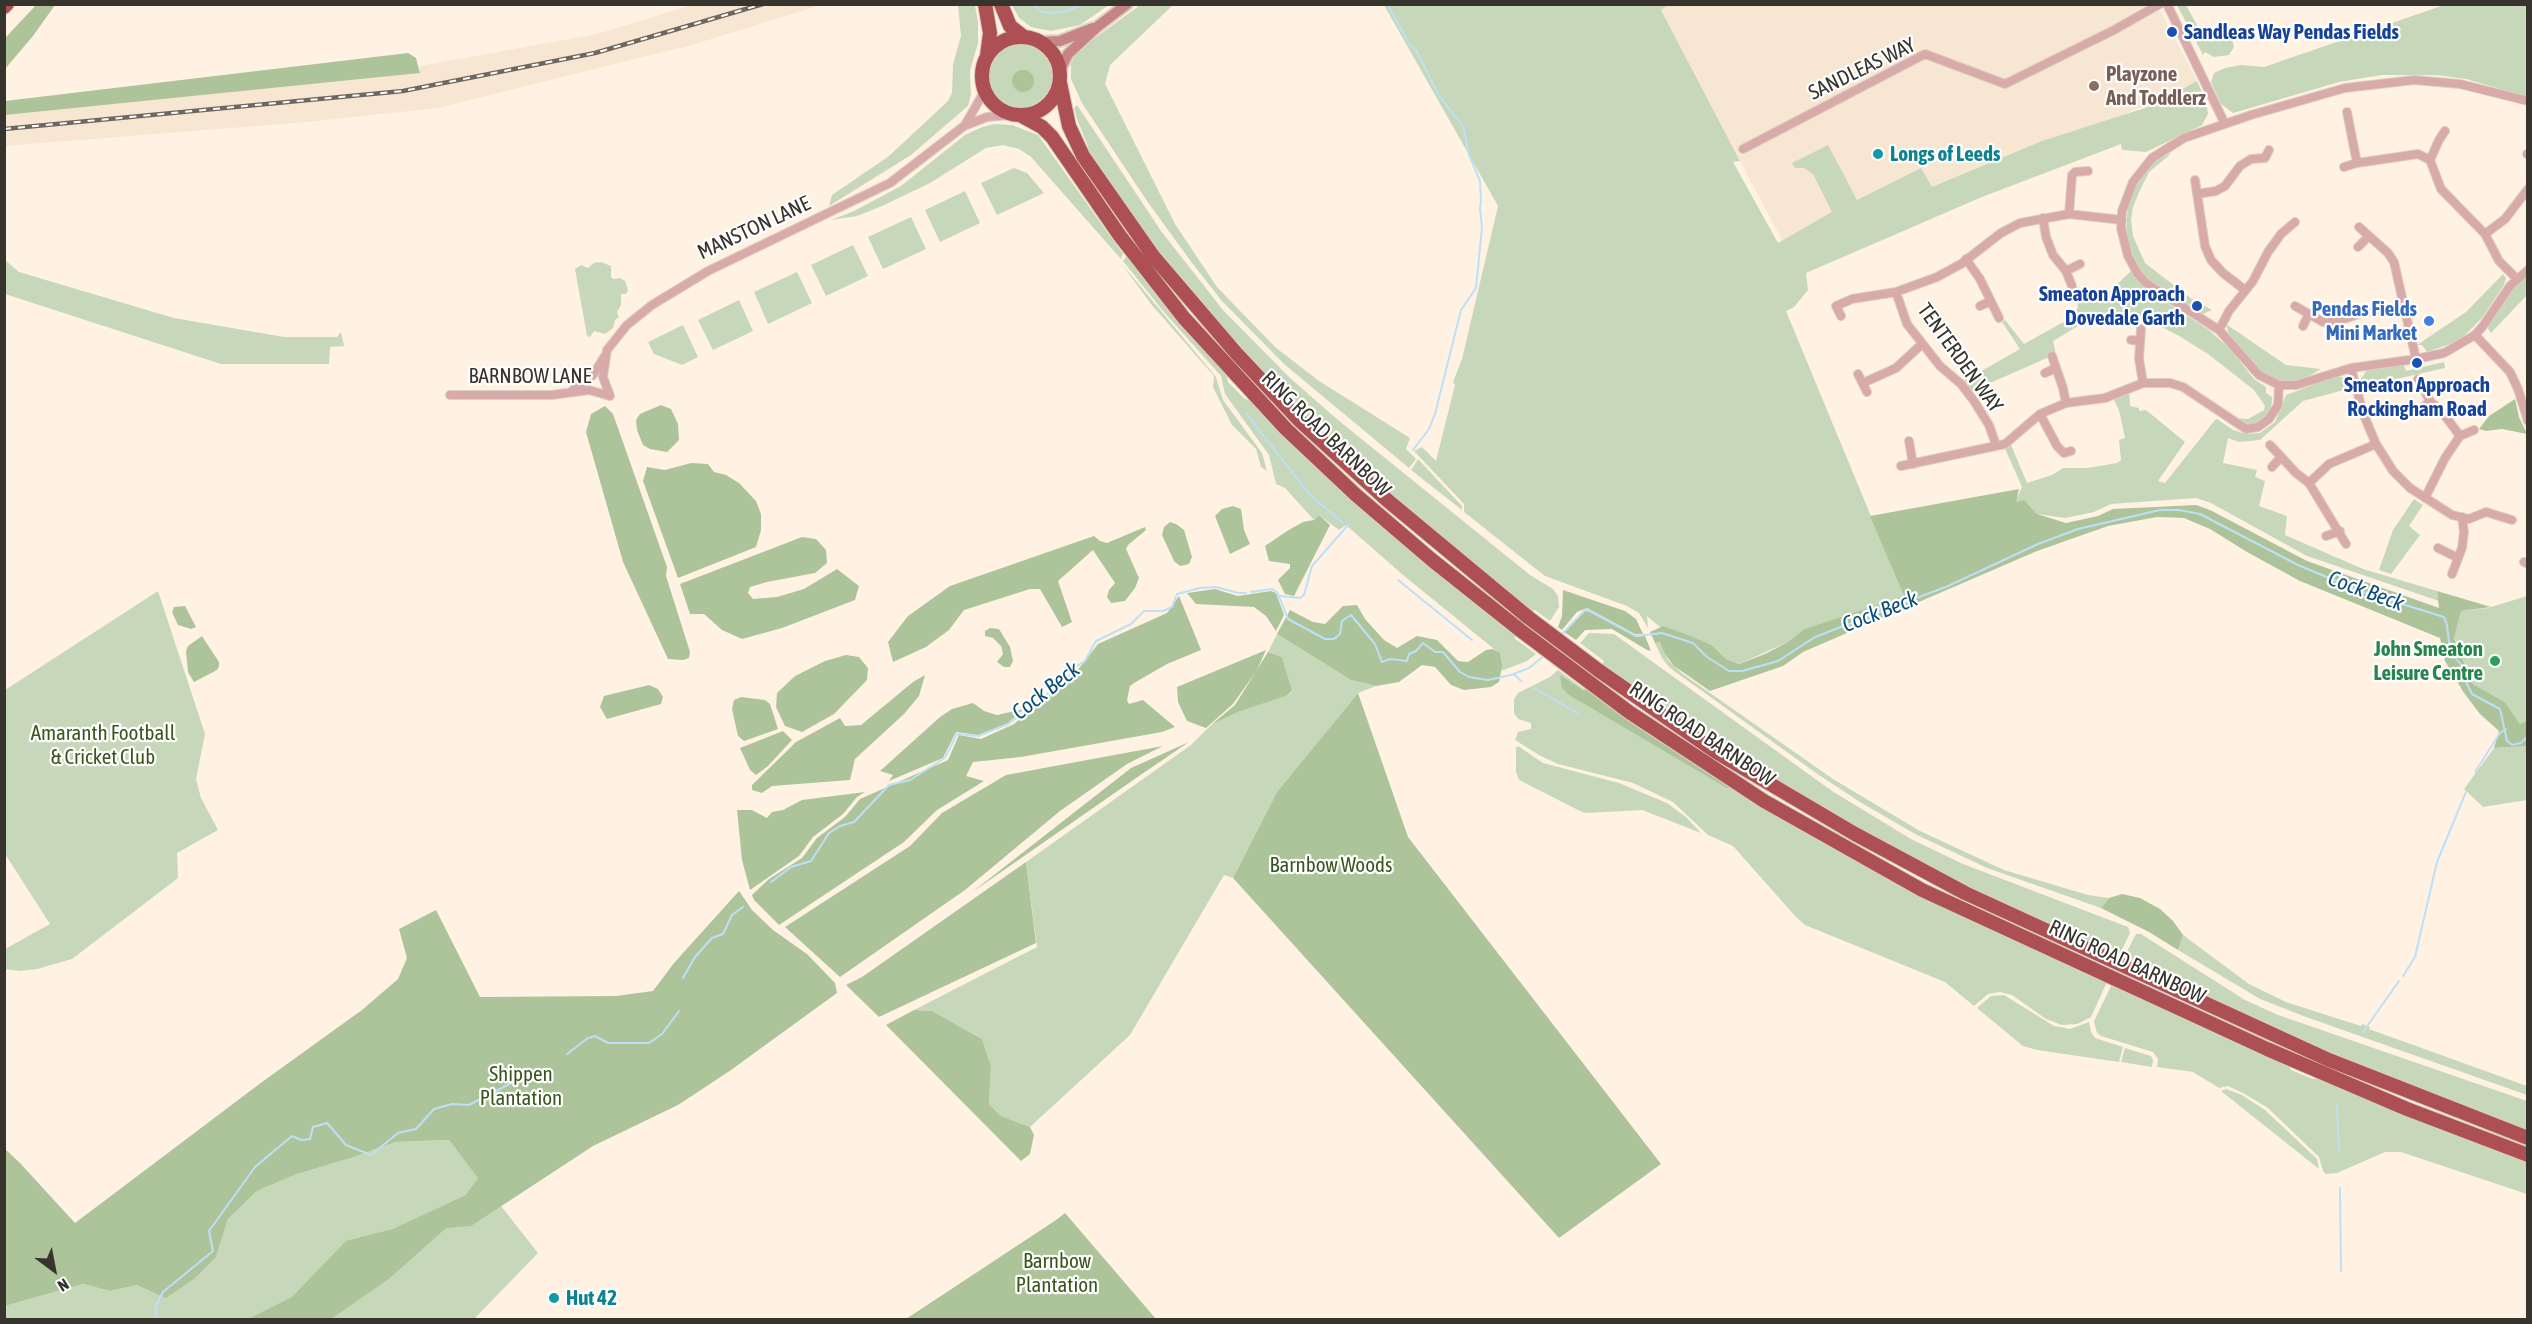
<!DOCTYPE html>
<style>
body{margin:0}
#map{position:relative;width:2532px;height:1324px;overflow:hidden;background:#fff2e3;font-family:"Asap Condensed",sans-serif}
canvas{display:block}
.frame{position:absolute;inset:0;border:6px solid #37332d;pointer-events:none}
.north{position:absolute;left:24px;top:1240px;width:60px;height:60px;-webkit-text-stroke:4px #fff;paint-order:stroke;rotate:148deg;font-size:16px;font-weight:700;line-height:24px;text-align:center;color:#37332d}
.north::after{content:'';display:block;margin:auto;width:21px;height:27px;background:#37332d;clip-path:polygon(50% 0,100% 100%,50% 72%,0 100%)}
</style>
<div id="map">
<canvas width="2532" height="1324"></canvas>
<div class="frame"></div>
<div class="north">N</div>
</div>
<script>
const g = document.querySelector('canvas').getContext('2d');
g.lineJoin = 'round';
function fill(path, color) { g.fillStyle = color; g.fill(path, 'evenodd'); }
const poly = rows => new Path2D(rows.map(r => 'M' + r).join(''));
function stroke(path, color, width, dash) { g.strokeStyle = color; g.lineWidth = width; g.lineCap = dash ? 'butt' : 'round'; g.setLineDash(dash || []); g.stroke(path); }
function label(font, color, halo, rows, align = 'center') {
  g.font = font + ' "Asap Condensed",sans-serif'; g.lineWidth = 4.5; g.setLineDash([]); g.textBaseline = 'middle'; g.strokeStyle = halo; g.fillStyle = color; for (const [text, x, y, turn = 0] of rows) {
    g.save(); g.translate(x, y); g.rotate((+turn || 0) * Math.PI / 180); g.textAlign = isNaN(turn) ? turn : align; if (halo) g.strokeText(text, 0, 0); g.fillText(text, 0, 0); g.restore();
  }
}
const built = poly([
 [1668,4,2157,5,2197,81,1796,267,1661,10],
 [692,5,821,5,692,45,438,108,307,122,5,146,5,115,420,73,420,66,597,34]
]);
const green = poly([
 [958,5,975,5,978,23,978,43,970,71,971,95,968,106,911,155,829,206,832,195,889,156,948,101,952,93,953,64,961,36],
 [1012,5,1012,4,1109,5,1080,25,1051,31,1031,27,1019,18],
 [1140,5,1173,5,1110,65,1105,84,1175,224,1217,287,1275,347,1319,381,1410,438,1406,449,1416,459,1409,468,1284,364,1222,301,1192,263,1147,201,1082,103,1071,79,1071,64,1075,55,1083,47],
 [1384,5,1668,5,1661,10,1740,161,1733,162,1778,243,1832,212,1813,174,1804,168,1795,168,1792,163,1828,145,1857,200,1921,168,1932,187,2042,141,2145,108,2197,81,2206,101,2208,114,2202,125,2146,152,2122,150,2121,144,1982,197,1806,273,1808,290,1794,307,1786,311,1904,596,1804,629,1788,642,1739,664,1726,659,1712,645,1660,627,1647,616,1648,628,1639,613,1627,606,1545,576,1464,512,1464,504,1414,451,1422,447,1436,461,1455,385,1453,382,1462,359,1498,206],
 [2177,5,2186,5,2200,31,2204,33,2211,42,2229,37,2232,39,2234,47,2229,55,2214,57,2205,52,2203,55],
 [2444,5,2527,5,2527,97,2466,79,2436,75,2382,75,2339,82,2233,113,2221,104,2211,82,2214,73,2225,68,2241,65,2264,67],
 [1023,43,1042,50,1049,58,1055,77,1048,96,1033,108,1023,110,1013,109,996,100,991,91,987,72,996,54,1004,47],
 [1077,105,1161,231,1223,310,1289,377,1338,420,1530,575,1553,589,1558,596,1559,607,1550,621,1535,610,1532,613,1473,566,1337,449,1253,365,1160,255,1085,148,1088,146,1078,122,1074,108],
 [994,124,1012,125,1038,135,1123,254,1121,259,1031,157,1019,149,1003,145,986,148,930,183,882,206,857,216,831,220,854,211,901,186,965,135,982,127],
 [2172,153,2149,172,2140,190,2133,207,2131,220,2133,236,2145,263,2193,300,2212,310,2203,314,2190,305,2164,293,2145,277,2136,266,2126,232,2128,202,2134,184,2158,158],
 [1014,168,1027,173,1044,193,997,215,981,183],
 [965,191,980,223,940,242,925,210],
 [911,217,926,249,883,269,868,237],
 [853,245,868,276,826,296,811,265],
 [1127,255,1226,372,1228,382,1245,399,1252,401,1517,634,1514,638,1536,654,1527,661,1501,671,1499,653,1403,575,1346,525,1339,530,1319,515,1314,520,1285,488,1276,484,1269,455,1225,394,1221,376,1163,311,1123,261],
 [5,260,19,272,174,318,284,337,337,337,341,332,344,346,330,347,329,364,221,364,5,294],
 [601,262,611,266,611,277,613,279,620,278,625,281,628,290,626,294,621,294,621,305,617,312,619,317,615,320,613,328,605,334,594,331,590,337,587,336,575,269,581,265,588,268,594,263],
 [1121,263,1216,377,1223,400,1262,453,1267,471,1261,467,1256,449,1232,425,1213,387,1214,376,1151,304],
 [2131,271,2150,292,2209,330,2231,350,2254,379,2266,387,2266,393,2272,397,2272,402,2270,411,2260,423,2246,426,2234,418,2248,419,2264,410,2265,406,2254,390,2208,354,2179,336,2149,320,2147,327,2141,326,2142,317,2125,312,2108,313,2093,317,2053,341,2056,354,1972,391,1964,381,2020,349,2002,322,2005,320,2024,344,2074,316,2078,307,2075,289,2078,287,2085,299,2094,301,2106,295],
 [797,272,812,303,768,324,754,292],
 [2503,274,2506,278,2504,285,2482,318,2464,336,2450,344,2427,352,2422,345,2417,345,2466,312],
 [2527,274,2527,295,2491,333,2487,327,2510,291],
 [739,300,753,331,713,350,698,320],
 [2226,324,2286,365,2321,369,2309,376,2293,382,2278,381,2261,374,2229,335],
 [683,325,698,357,682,365,654,354,648,342],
 [2444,362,2445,368,2361,387,2360,380,2368,369,2404,365,2406,371],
 [2333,377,2342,377,2348,381,2351,388,2303,401,2260,440,2239,442,2228,438,2223,463,2257,470,2255,477,2265,481,2259,506,2287,516,2285,535,2363,569,2437,591,2439,601,2307,556,2211,503,2196,498,2111,504,2094,512,2065,518,2037,514,2024,501,2015,502,2022,487,2003,444,2009,440,2027,483,2052,475,2063,468,2087,468,2117,463,2121,460,2119,440,2125,438,2119,410,2112,396,2129,389,2130,406,2139,408,2139,411,2146,410,2185,442,2158,481,2165,483,2215,420,2217,419,2233,430,2246,434,2260,433,2275,422,2286,395],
 [1418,459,1462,506,1462,510,1411,470],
 [2414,499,2423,505,2409,526,2420,535,2391,574,2379,570,2393,530],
 [158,591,205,734,196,779,201,798,218,830,177,853,178,878,72,959,37,969,20,971,5,969,5,949,50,924,5,854,5,690],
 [2527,596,2527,721,2520,724,2505,702,2473,684,2454,637,2461,611,2488,608],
 [1589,633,1614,634,1832,791,1911,839,1963,864,2128,927,2130,933,2118,958,1988,898,1853,827,1707,739,1603,664,1604,661,1580,643],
 [1277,634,1351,680,1376,686,1358,693,1277,792,1233,878,1224,875,1130,1035,1030,1127,1001,1116,989,1104,991,1066,982,1039,932,1011,914,1010,1037,947,1026,862,1191,745,1211,725,1238,712,1286,696,1292,692,1282,657,1268,652],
 [1661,642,1668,660,1683,674,1833,779,1920,831,2004,870,2088,895,2109,898,2101,908,1987,868,1915,834,1860,802,1816,773,1670,668,1662,658,1655,643],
 [1558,670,1584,689,1587,686,1743,791,1746,798,1766,811,1775,811,2107,982,2091,1017,2077,1024,2062,1025,2046,1019,2012,995,2000,992,1988,994,1974,1006,1945,982,1805,925,1796,917,1733,846,1708,835,1673,802,1633,783,1558,764,1539,755,1515,740,1518,732,1531,729,1531,723,1518,719,1514,713,1514,699,1518,693,1550,677],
 [1518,746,1543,763,1619,783,1667,803,1686,817,1701,833,1642,810,1586,813,1580,811,1519,780,1516,772,1516,748],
 [2527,746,2527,800,2483,807,2464,789,2494,748],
 [2136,934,2141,934,2245,1000,2278,1015,2527,1101,2527,1133,2363,1068,2122,961],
 [2183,935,2249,984,2286,1002,2361,1026,2362,1024,2370,1027,2369,1029,2527,1086,2527,1095,2306,1017,2260,999,2178,950],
 [2112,984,2287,1063,2291,1070,2313,1079,2322,1078,2527,1159,2527,1194,2401,1152,2385,1152,2337,1173,2326,1174,2323,1171,2319,1157,2268,1108,2243,1093,2228,1086,2219,1088,2193,1072,2157,1067,2158,1059,2153,1052,2101,1036,2097,1033,2094,1021],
 [2004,995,2054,1026,2070,1029,2089,1022,2091,1032,2095,1038,2123,1047,2119,1062,2037,1050,2023,1046,1977,1008,1991,996],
 [2125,1048,2151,1056,2153,1060,2152,1067,2121,1062],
 [2226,1089,2242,1095,2265,1110,2317,1159,2319,1169,2221,1091],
 [449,1140,538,1253,474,1319,5,1320,5,1306,83,1284,110,1291,137,1285,216,1257,228,1219,257,1191,297,1174,351,1158,396,1142]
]);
const forest = poly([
 [36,5,55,5,33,36,5,69,5,38],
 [408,53,416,58,420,73,5,115,5,101],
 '1012 81a11 11 0 1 1 22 0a11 11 0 1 1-22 0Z',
 [2515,399,2519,417,2527,434,2502,429,2486,431,2479,429,2489,416],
 [661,405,671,409,678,424,679,440,667,452,650,449,643,445,637,430,636,420,640,414],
 [605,406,613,414,667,567,666,576,690,652,689,658,683,660,668,659,623,562,586,432,591,414],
 [691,463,708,464,714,472,726,475,739,483,756,501,761,514,761,530,756,547,678,578,643,481,647,467,665,470],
 [2019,489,2016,502,2024,500,2037,514,2066,523,2098,516,2113,509,2196,505,2210,510,2307,561,2439,608,2437,591,2491,607,2461,611,2454,638,2473,684,2505,702,2520,724,2527,721,2527,746,2494,748,2499,731,2480,714,2464,693,2445,661,2440,638,2300,581,2247,552,2210,529,2184,518,2157,517,2108,526,2037,551,1803,652,1783,666,1710,691,1674,666,1665,654,1660,642,1655,643,1650,632,1663,626,1688,635,1712,645,1726,659,1739,664,1765,654,1788,642,1804,629,1904,596,1870,516],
 [1233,506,1241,509,1244,530,1250,544,1230,554,1215,516,1222,509],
 [1319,515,1330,525,1294,596,1285,594,1278,580,1290,568,1290,564,1269,561,1265,546,1287,531,1303,522,1314,520],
 [1170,522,1176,524,1184,530,1192,557,1189,564,1180,566,1174,561,1162,535,1164,527],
 [1145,527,1146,530,1128,545,1126,549,1139,578,1135,588,1125,601,1111,603,1107,597,1109,590,1115,583,1093,550,1058,581,1072,622,1062,627,1040,589,1030,589,964,610,949,630,926,647,893,662,888,642,908,616,950,586,1094,536,1100,541,1107,543],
 [802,537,816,539,826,550,827,563,815,573,767,582,750,587,748,593,753,599,777,597,804,589,837,569,859,586,855,600,782,628,742,639,722,630,704,614,690,614,680,584],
 [1215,589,1238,596,1271,591,1276,593,1284,615,1276,631,1266,616,1254,607,1196,604,1187,593],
 [1563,590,1625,611,1636,619,1643,634,1635,634,1587,608,1577,612,1562,630,1558,627,1562,616],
 [1179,596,1201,650,1167,664,1134,683,1130,686,1127,700,1129,704,1143,700,1175,727,1162,732,1021,757,973,762,966,776,984,781,937,810,904,842,779,925,754,900,752,895,769,879,802,858,817,838,845,817,860,799,948,760,959,735,981,739,1014,724,1073,676,1098,644,1167,613],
 [1357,605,1365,619,1384,640,1397,648,1417,636,1437,640,1458,661,1468,662,1486,650,1493,649,1500,653,1502,666,1499,682,1491,687,1464,690,1451,685,1435,667,1422,665,1399,682,1376,686,1351,680,1277,634,1290,610,1313,622,1325,624,1343,606],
 [185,606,196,627,191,629,178,625,172,612,174,607],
 [1585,611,1592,612,1636,637,1645,636,1651,651,1647,650,1612,629,1585,630,1576,640,1564,632],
 [990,628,999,629,1010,647,1013,661,1010,667,1004,667,997,662,1003,654,1001,646,993,638,985,636,985,631],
 [202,636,219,662,219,666,217,670,194,682,188,672,186,651,188,646],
 [1266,650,1257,670,1233,704,1206,728,1187,721,1178,702,1177,687],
 [1268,652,1282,657,1292,691,1286,696,1238,712,1211,725,1235,705],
 [846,655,859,657,868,668,867,680,834,714,802,732,785,726,776,707,777,693,795,676,825,661],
 [925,675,919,696,904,714,855,759,850,780,772,786,762,793,752,790,752,785,796,742,840,718,845,726,861,725,913,682],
 [1560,675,1584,691,1587,688,1734,787,1727,788,1569,695,1562,688],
 [649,685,658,689,663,697,661,704,607,719,600,707,604,696],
 [1358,693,1408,837,1661,1164,1559,1238,1233,878,1277,792],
 [741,697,765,700,770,704,778,729,744,741,738,736,732,709,734,700],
 [973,703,984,711,997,715,1024,709,1008,723,978,735,956,732,943,758,889,781,893,775,880,771,940,717,952,709],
 [783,731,792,740,768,766,756,775,750,770,740,748],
 [1189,742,1139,776,971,893,1131,768],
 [1163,746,1127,764,1060,811,965,890,840,977,785,927,910,846,942,813,1006,775],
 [865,792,857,797,843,814,813,837,799,856,750,890,742,860,737,810,752,810,767,818,772,812,783,810,802,800],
 [1026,862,1036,943,879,1017,846,985,862,977],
 [739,891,752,910,773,930,807,954,835,983,837,993,731,1070,678,1105,593,1146,471,1226,446,1228,390,1278,331,1319,248,1319,292,1297,346,1241,393,1229,466,1195,478,1178,449,1140,396,1142,351,1158,297,1174,257,1191,228,1219,216,1257,195,1278,166,1298,137,1285,110,1291,83,1284,5,1306,5,1149,20,1163,75,1223,262,1082,362,1010,398,979,407,958,399,929,436,910,480,997,616,996,653,991,674,963],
 [2122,894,2140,898,2160,909,2173,921,2183,935,2178,950,2149,932,2101,908,2109,898],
 [914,1010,932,1011,982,1039,991,1066,989,1104,1001,1116,1030,1127,1034,1135,1030,1154,1021,1161,886,1025],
 [1065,1213,1156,1319,906,1319,1056,1220]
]);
const stream = poly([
 [1032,4,1040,11,1051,13,1067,11,1083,4],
 [1387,4,1410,45,1416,50,1439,96,1463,126,1469,155,1480,181,1481,200,1480,209,1482,227,1476,288,1461,310,1435,414,1429,429,1413,450],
 [1246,413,1309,494,1343,523],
 [1398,580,1472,640],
 [1251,592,1272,589,1277,592,1288,619,1325,639,1334,639,1340,634,1342,621,1351,615,1375,644,1382,662,1390,659,1407,661,1409,654,1416,651,1423,643,1435,652,1443,652,1460,672,1469,677,1488,680,1511,675,1529,668,1546,654],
 [1280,596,1300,598,1304,595,1312,566,1349,524],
 [1560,636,1586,609,1636,636,1662,633,1693,643,1707,657,1729,671,1742,671,1778,661,1815,637,1948,586,2038,544,2078,529,2160,510,2179,510,2200,514,2298,565,2360,591,2444,617,2447,625,2450,651,2462,666,2467,684,2472,694,2500,709,2507,741,2512,745,2521,743,2528,736],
 [1514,674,1521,681],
 [1534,688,1579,714],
 [2475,772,2500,733,2506,729],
 [771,882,791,867,811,861,829,833,840,826,854,822,889,785,910,780,945,758,957,734,978,736,1008,724,1026,711,1066,679,1075,667,1085,661,1096,641,1131,624,1144,611,1163,611,1172,607,1177,594,1200,588,1216,587,1238,593,1246,593],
 [2403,976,2415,957,2437,862,2466,792],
 [683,978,695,957,712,938,723,934,732,915,743,907],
 [2363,1032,2399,981],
 [567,1054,588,1038,595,1036,608,1043,649,1043,662,1034,679,1011],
 [2337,1106,2339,1152],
 [2340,1188,2341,1271],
 [157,1320,155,1308,163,1292,213,1251,209,1231,255,1167,292,1136,301,1140,310,1139,313,1127,327,1123,346,1145,371,1155,398,1133,416,1129,434,1109,452,1104,469,1105,519,1079]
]);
const street = poly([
 [2167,4,2225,124],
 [2528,101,2460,84,2414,80,2345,88,2251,115,2184,138,2152,158,2133,182,2122,211,2121,228,2128,256,2137,273,2146,283,2219,330,2259,375,2279,385,2296,385,2351,368,2416,359,2444,353,2475,335,2483,326,2510,286,2528,270],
 [2347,112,2357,163],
 [965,125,984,92],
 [1743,149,1925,54,2005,84,2114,30,2160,4],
 [2527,154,2528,154],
 [2430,160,2439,140,2445,131],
 [2344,167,2357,163,2418,154,2430,160,2441,189,2485,234,2499,261,2517,279],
 [2195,180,2205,246,2211,260,2223,273,2245,290],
 [2197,194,2216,191,2225,186,2240,166,2251,159,2265,158,2269,150],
 [2069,214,2072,175,2075,172,2088,171],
 [2043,218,2046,237,2053,255,2066,271,2072,286],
 [2359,227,2388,253,2394,262,2416,359],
 [2485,234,2505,219,2528,189],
 [2358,247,2369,236],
 [1966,259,1980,279,1999,318],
 [2066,271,2080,264],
 [1896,292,1907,324,1940,366,1961,384,1974,401,1989,425,1996,445],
 [1980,306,1991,301],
 [2295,306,2323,322,2335,322,2365,312,2406,309],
 [1841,316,1836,306,1852,299,1896,292,1937,277,1961,264,2001,233,2020,223,2069,214,2122,220],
 [2303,326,2309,314],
 [2141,329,2139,359,2143,383],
 [2219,330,2229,311,2253,281,2268,252,2281,234,2295,222],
 [2475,335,2510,372,2518,389,2528,421],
 [2131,340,2140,341],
 [2052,356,2063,388,2066,403],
 [2351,368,2363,413,2376,444,2393,471,2410,488,2452,515,2469,519,2486,512,2512,520],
 [2045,373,2056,368],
 [1858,374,1867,392],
 [2418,379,2430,401,2443,413,2460,436,2445,458,2425,498],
 [1863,383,1896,368,1922,344],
 [572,391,593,375,604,357],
 [450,395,552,395,589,390,610,396],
 [610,396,603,377,607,350,627,325,652,305,708,271,890,183,964,126,987,117,1011,115],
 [2419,411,2430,401],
 [2040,414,2057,446,2064,453,2071,451],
 [2460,436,2474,430],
 [1909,441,1913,464],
 [2270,445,2296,473,2309,483],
 [1901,466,2005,444,2040,414,2066,403,2105,398,2143,383,2170,383,2183,387,2246,429,2258,427,2269,419,2278,405,2279,385],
 [2272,467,2281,457],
 [2326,536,2340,531],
 [2346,544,2309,483,2329,464,2376,444],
 [2438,548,2458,558],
 [2524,562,2528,564],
 [2452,574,2462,548,2464,532,2462,517]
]);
const secondary = poly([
 [1040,42,1060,41,1093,28],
 [1060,70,1068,54,1097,27,1127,4]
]);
const highway = poly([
 [985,4,990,33,987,56],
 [1001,4,1010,26,1024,37],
 [4,7,7,4],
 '982 76a39 39 0 1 1 78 0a39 39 0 1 1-78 0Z',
 [1060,83,1069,126,1083,156,1153,256,1236,353,1299,420,1387,500,1529,618,1598,670,1716,752,1855,834,1965,893,2329,1060,2528,1138],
 [1022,116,1042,127,1052,137,1120,236,1184,318,1286,429,1356,495,1432,560,1520,630,1629,712,1764,801,1922,890,2267,1049,2407,1109,2528,1155]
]);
const rail = poly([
 [4,129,403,91,595,53,763,4]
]);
const markers = [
 [2172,32,6,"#1a4fb4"],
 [2094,86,6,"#8d6e63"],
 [1878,154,6,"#0f9aa8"],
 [2197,306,6,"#1a4fb4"],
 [2429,321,6,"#3f7fe0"],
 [2417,363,6,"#1a4fb4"],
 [2495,661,6,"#2e9e5b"],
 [554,1298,6,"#0f9aa8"]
];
const transitNames = [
 ["Sandleas Way Pendas Fields",2184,32],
 ["Smeaton Approach",2185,294,"right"],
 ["Dovedale Garth",2185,318,"right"],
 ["Smeaton Approach",2417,385,"center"],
 ["Rockingham Road",2417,409,"center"]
];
const streetNames = [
 ["SANDLEAS WAY",1862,69,-26],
 ["MANSTON LANE",754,228,-25],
 ["TENTERDEN WAY",1960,358,54],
 ["BARNBOW LANE",530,376],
 ["RING ROAD BARNBOW",1326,434,44],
 ["RING ROAD BARNBOW",1702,734,34],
 ["RING ROAD BARNBOW",2127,962,25]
];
const educationNames = [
 ["Playzone",2106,74],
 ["And Toddlerz",2106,98]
];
const cultureNames = [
 ["Longs of Leeds",1890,154],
 ["Hut 42",566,1298]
];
const shopNames = [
 ["Pendas Fields",2417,309],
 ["Mini Market",2417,333]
];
const leisureNames = [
 ["John Smeaton",2483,649],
 ["Leisure Centre",2483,673]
];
const parkNames = [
 ["Amaranth Football",103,733],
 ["& Cricket Club",103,757],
 ["Barnbow Woods",1331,865],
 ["Shippen",521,1074],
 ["Plantation",521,1098],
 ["Barnbow",1057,1261],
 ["Plantation",1057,1285]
];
const waterNames = [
 ["Cock Beck",2366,591,20],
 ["Cock Beck",1880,612,-21],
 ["Cock Beck",1046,691,-38]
];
fill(built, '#f7e6d2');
fill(green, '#c7d8ba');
fill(forest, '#adc49b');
stroke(stream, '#bedff8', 2);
stroke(street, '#dbd0c2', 10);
stroke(secondary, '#dbd0c2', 14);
stroke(highway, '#dbd0c2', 16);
stroke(street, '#d8aaa9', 8);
stroke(secondary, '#c78484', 10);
stroke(highway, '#ad5054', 14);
stroke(rail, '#6e675f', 4.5);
stroke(rail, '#fff', 2, [7]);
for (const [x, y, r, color] of markers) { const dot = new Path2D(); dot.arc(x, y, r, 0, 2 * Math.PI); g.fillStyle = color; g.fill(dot); stroke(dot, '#fff', 2); }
label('bold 21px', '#164399', '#fff', transitNames, 'left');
label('21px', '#37332d', '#fff', streetNames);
label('bold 21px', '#785e54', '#fff', educationNames, 'left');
label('bold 21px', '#0d838f', '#fff', cultureNames, 'left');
label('bold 21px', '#366cbe', '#fff', shopNames, 'right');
label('bold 21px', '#27864d', '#fff', leisureNames, 'right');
label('21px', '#39561c', '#fff', parkNames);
label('italic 22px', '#0a4f77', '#fff', waterNames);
</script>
